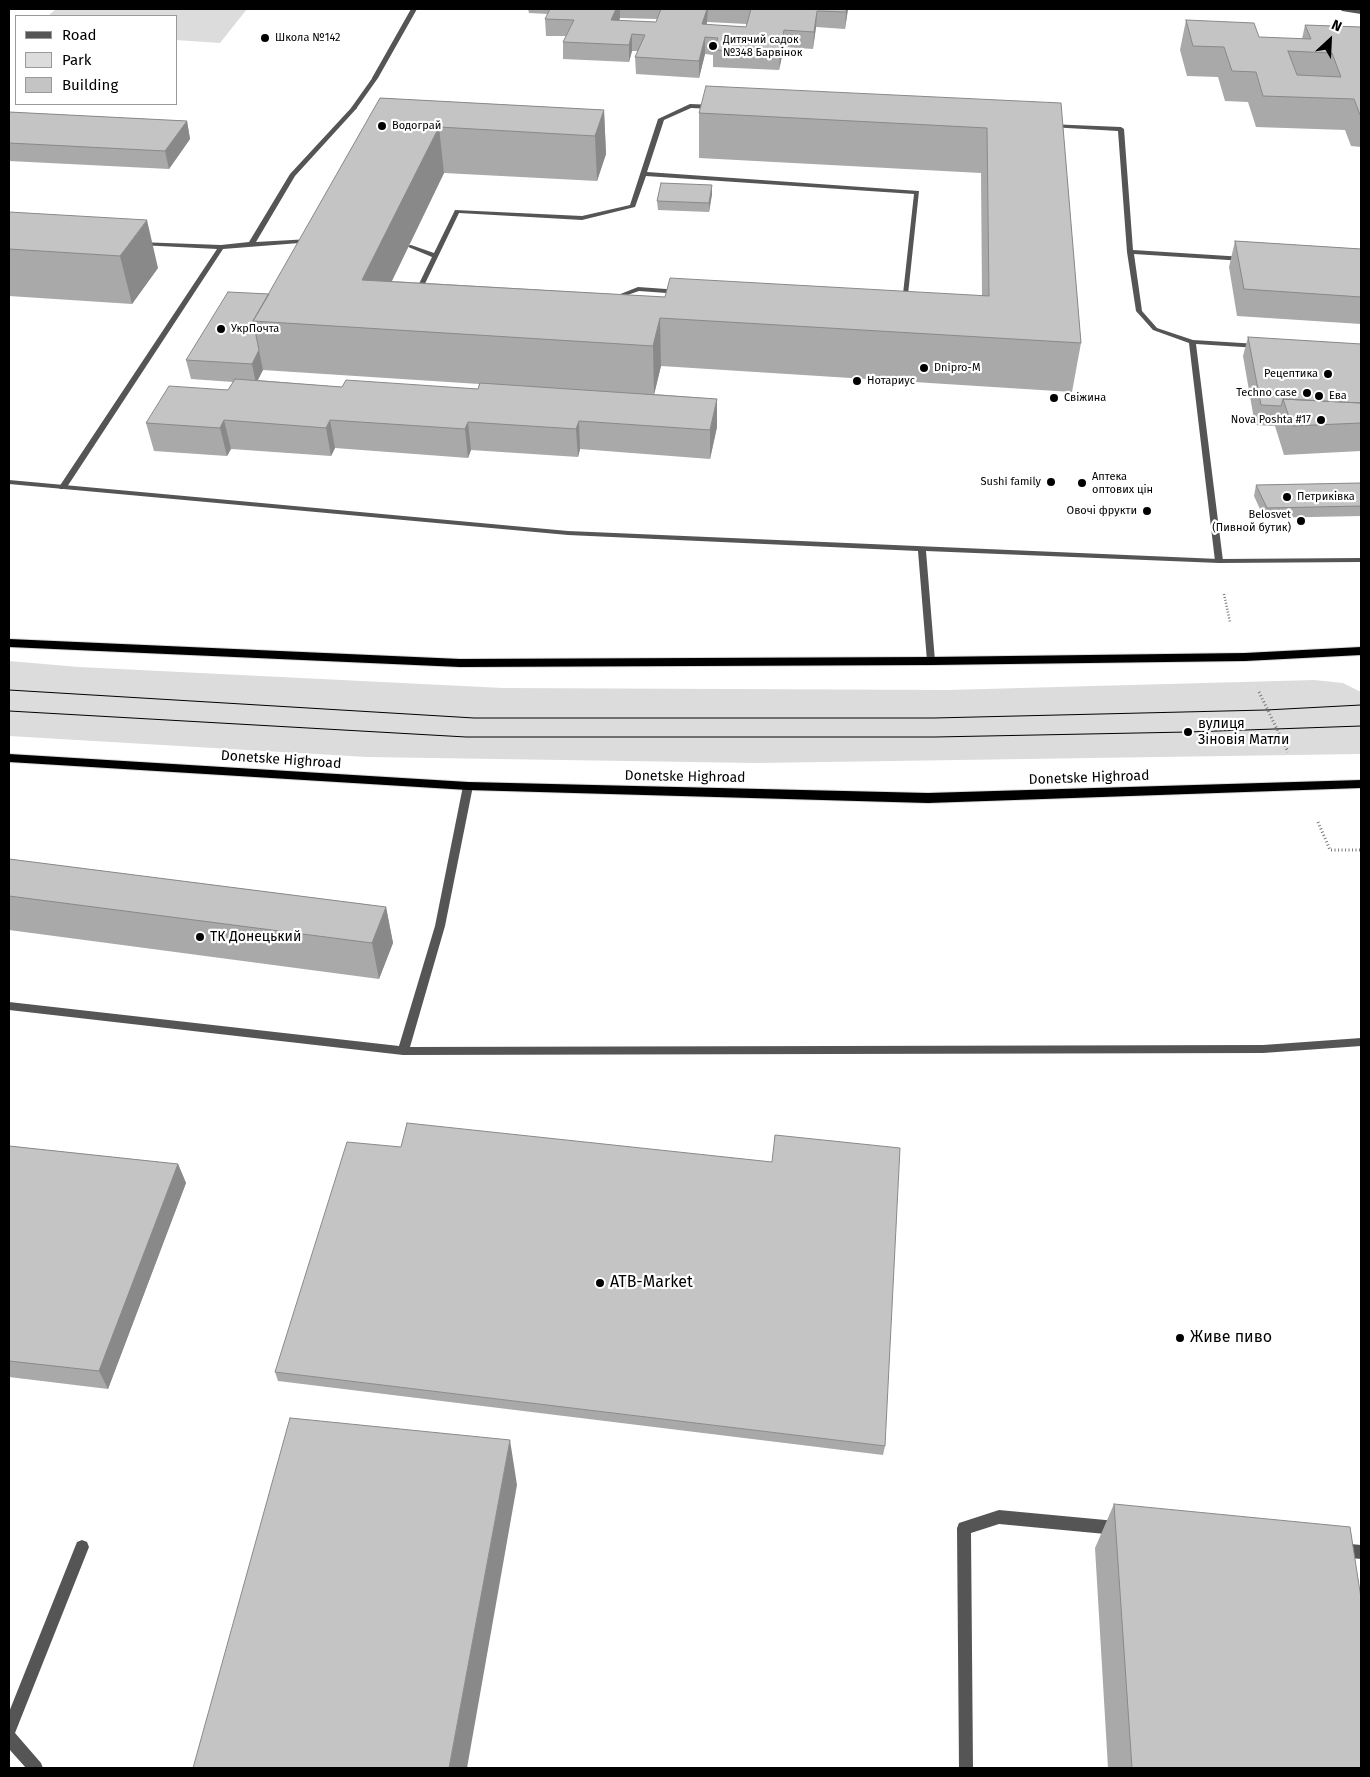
<!DOCTYPE html>
<meta charset="utf-8">
<style>
body{margin:0}
#map{position:relative;width:1370px;height:1777px;overflow:hidden;background:#fff;font-family:"Fira Sans",sans-serif}
canvas{display:block}
.frame{position:absolute;inset:0;border:10px solid #000;pointer-events:none}
.legend{position:absolute;left:15px;top:15px;width:162px;height:90px;box-sizing:border-box;background:#fff;border:1px solid #999;margin:0;padding:6px 9px;list-style:none;font-size:15px;color:#000}
.legend li{display:flex;align-items:center;gap:10px;height:25px}
.legend b{width:25px;border:1px solid #999}
.north{position:absolute;left:1305px;top:15px;width:50px;height:50px;-webkit-text-stroke:4px #fff;paint-order:stroke;rotate:25deg;font-size:14px;font-weight:700;line-height:20px;text-align:center;color:#000}
.north::after{content:'';display:block;margin:auto;width:18px;height:22px;background:#000;clip-path:polygon(50% 0,100% 100%,50% 72%,0 100%)}
</style>
<div id="map">
<canvas width="1370" height="1777"></canvas>
<div class="frame"></div>
<ul class="legend">
<li><b style="height:6px;background:#555"></b>Road</li>
<li><b style="height:14px;background:#dcdcdc"></b>Park</li>
<li><b style="height:14px;background:#c4c4c4"></b>Building</li>
</ul>
<div class="north">N</div>
</div>
<script>
const g = document.querySelector('canvas').getContext('2d');
g.lineJoin = 'round';
function fill(path, color) { g.fillStyle = color; g.fill(path, 'evenodd'); }
const poly = rows => new Path2D(rows.map(r => 'M' + r).join(''));
function stroke(path, color, width, dash) { g.strokeStyle = color; g.lineWidth = width; g.lineCap = dash ? 'butt' : 'round'; g.setLineDash(dash || []); g.stroke(path); }
function label(font, color, halo, rows, align = 'center') {
  g.font = font + ' "Fira Sans",sans-serif'; g.lineWidth = 4.5; g.setLineDash([]); g.textBaseline = 'middle'; g.strokeStyle = halo; g.fillStyle = color; for (const [text, x, y, turn = 0] of rows) {
    g.save(); g.translate(x, y); g.rotate((+turn || 0) * Math.PI / 180); g.textAlign = isNaN(turn) ? turn : align; if (halo) g.strokeText(text, 0, 0); g.fillText(text, 0, 0); g.restore();
  }
}
const green = poly([
 [56,9,247,9,220,43,176,40,176,16,48,16],
 [9,661,79,667,503,688,948,690,1314,680,1343,683,1361,692,1361,754,757,763,367,757,9,736]
]);
const pathFar1 = poly([
 [1224,594,1230,622]
]);
const path = poly([
 [1259,692,1288,752],
 [1318,822,1330,850,1361,850]
]);
const service = poly([
 [411,9,417,9,378,78,373,79,372,78,411,9],
 [690,104,714,105,717,107,714,109,691,108,664,120,647,172,919,191,907,304,902,303,914,194,646,176,635,207,582,220,459,213,420,294,417,296,414,294,432,257,406,246,411,245,434,253,455,210,582,216,630,205,658,119,690,104],
 [352,107,357,108,295,176,256,242,310,239,313,241,312,242,223,249,67,487,66,489,60,489,59,487,217,249,140,245,138,244,138,242,221,245,249,242,290,174,352,107],
 [1048,124,1121,127,1124,129,1133,250,1244,257,1247,259,1244,261,1134,254,1142,311,1157,328,1193,340,1258,344,1262,346,1258,348,1196,344,1223,561,1222,563,1219,563,1215,561,1189,343,1153,330,1136,311,1127,252,1118,131,1050,127,1047,125,1048,124],
 [638,287,680,290,683,292,680,294,639,291,613,300,608,299,638,287],
 [999,1510,1116,1521,1121,1523,1123,1528,1121,1533,1116,1535,999,1524,971,1533,973,1768,959,1768,957,1528,959,1523,999,1510],
 [82,1540,87,1542,89,1547,15,1733,41,1763,43,1768,26,1768,9,1749,9,1712,77,1542,82,1540],
 [1340,1543,1361,1545,1361,1559,1340,1557,1335,1555,1333,1550,1335,1545,1340,1543]
]);
const minor = poly([
 [1340,9,1361,10,1361,14,1342,11,1340,9],
 [373,77,378,78,356,109,352,109,351,108,373,77],
 [9,480,568,531,1219,559,1361,558,1361,562,1219,563,926,551,935,661,931,664,927,661,918,551,568,535,9,484,9,480],
 [468,783,473,786,445,926,410,1047,1263,1045,1361,1038,1361,1046,1263,1053,403,1055,9,1010,9,1002,399,1046,435,926,463,786,468,783]
]);
const trunk = poly([
 [9,639,460,659,931,657,1245,653,1361,647,1361,655,1245,661,931,665,460,667,9,647,9,639],
 [9,754,468,782,928,793,1361,780,1361,788,928,803,468,790,9,762,9,754]
]);
const tram = poly([
 [9,690,474,718,934,718,1266,710,1361,705],
 [9,711,466,737,935,737,1188,732,1361,726]
]);
const wall = poly([
 [528,9,848,9,845,29,816,27,813,49,784,47,779,70,713,67,713,55,705,54,699,78,636,74,635,57,638,51,632,51,629,62,563,59,563,42,566,36,546,36,545,19,548,14,529,13],
 [620,18,657,19,656,22,619,21],
 [707,22,747,24,746,27,707,25],
 [1186,20,1259,37,1302,39,1305,25,1361,27,1361,147,1351,146,1345,130,1256,127,1248,102,1225,101,1218,77,1187,76,1180,50],
 [380,98,604,110,606,154,597,181,444,173,392,281,665,297,982,296,981,173,699,158,699,113,1061,103,1081,343,1072,392,661,366,654,394,717,399,717,427,710,459,580,449,578,457,471,450,468,458,335,448,331,456,231,449,227,456,154,451,146,423,228,390,233,382,191,379,186,360,269,294],
 [263,370,479,384,478,389,342,387,257,380],
 [9,112,187,121,190,139,169,169,9,161],
 [712,194,709,212,658,210,657,201],
 [9,212,158,268,132,304,9,296],
 [1235,241,1361,249,1361,324,1237,316,1229,267],
 [1248,337,1361,344,1361,451,1284,455,1275,426,1255,425,1243,356],
 [1361,483,1361,516,1264,518,1254,496,1256,485],
 [9,859,386,907,393,943,379,979,9,930],
 [9,1146,178,1164,186,1183,108,1389,9,1377],
 [275,1372,885,1446,883,1455,278,1381],
 [1114,1504,1361,1768,1108,1768,1095,1548]
]);
const shadedWall = poly([
 [616,9,620,9,620,18,612,37,611,20],
 [707,9,708,9,707,22,702,41,702,24],
 [846,9,848,9,845,29,846,12],
 [817,11,816,27,813,49,814,32],
 [784,30,784,47,779,70,780,53],
 [632,34,632,51,629,62,629,45],
 [705,37,705,54,699,78,699,61],
 [604,110,606,154,597,181,595,136],
 [187,121,190,139,169,169,165,151],
 [439,127,444,173,369,328,362,280],
 [712,185,712,194,709,212,709,203],
 [147,220,158,268,132,304,120,256],
 [660,318,661,366,654,395,653,346],
 [259,350,263,370,256,384,252,364],
 [717,399,717,427,710,459,710,430],
 [224,420,231,449,227,456,220,428],
 [330,420,335,448,331,456,326,428],
 [579,421,580,449,578,457,576,429],
 [468,422,471,450,468,458,465,429],
 [386,907,393,943,379,979,372,943],
 [178,1164,186,1183,108,1389,99,1371],
 [510,1440,517,1485,467,1768,449,1768]
]);
const building = poly([
 [550,9,616,9,611,20,656,22,661,9,707,9,702,24,746,27,751,9,846,9,846,12,817,11,814,32,784,30,780,53,713,50,718,38,705,37,699,61,635,57,645,35,632,34,629,45,563,42,574,20,545,19,550,9],
 [1186,20,1254,23,1259,37,1311,39,1305,25,1361,27,1361,115,1360,115,1354,99,1263,96,1256,72,1232,71,1224,47,1193,46,1186,20],
 [1288,51,1332,53,1341,77,1297,75,1288,51],
 [706,86,1061,103,1081,343,660,318,653,346,253,321,380,98,604,110,595,136,439,127,362,280,665,297,670,278,989,296,987,128,699,113,706,86],
 [9,112,187,121,165,151,9,143,9,112],
 [661,183,712,185,709,203,657,201,661,183],
 [9,212,147,220,120,256,9,249,9,212],
 [1235,241,1361,249,1361,297,1244,289,1235,241],
 [228,292,269,294,253,321,259,350,252,364,186,360,228,292],
 [1248,337,1361,344,1361,403,1283,399,1281,406,1261,405,1248,337],
 [235,379,342,387,346,380,478,389,480,383,717,399,710,430,579,421,576,429,468,422,465,429,330,420,326,428,224,420,220,428,146,423,169,386,228,390,235,379],
 [1283,399,1361,403,1361,423,1292,426,1283,399],
 [1361,483,1361,506,1267,508,1256,485,1361,483],
 [9,859,386,907,372,943,9,896,9,859],
 [407,1123,772,1162,775,1135,900,1148,885,1446,275,1372,347,1142,401,1147,407,1123],
 [9,1146,178,1164,99,1371,9,1361,9,1146],
 [290,1418,510,1440,449,1768,193,1768,290,1418],
 [1114,1504,1350,1527,1361,1598,1361,1768,1132,1768,1114,1504]
]);
const markers = [
 [265,38,5,"#000"],
 [713,46,5,"#000"],
 [382,126,5,"#000"],
 [221,329,5,"#000"],
 [924,368,5,"#000"],
 [1328,374,5,"#000"],
 [857,381,5,"#000"],
 [1307,393,5,"#000"],
 [1319,396,5,"#000"],
 [1054,398,5,"#000"],
 [1321,420,5,"#000"],
 [1051,482,5,"#000"],
 [1082,483,5,"#000"],
 [1287,497,5,"#000"],
 [1147,511,5,"#000"],
 [1301,521,5,"#000"],
 [1188,732,5,"#000"],
 [200,937,5,"#000"],
 [600,1283,5,"#000"],
 [1180,1338,5,"#000"]
];
const farPoinames = [
 ["Школа №142",275,38],
 ["Дитячий садок",723,40],
 ["№348 Барвінок",723,53],
 ["Водограй",392,126],
 ["УкрПочта",231,329],
 ["Dnipro-M",934,368],
 ["Рецептика",1318,374,"right"],
 ["Нотариус",867,381],
 ["Techno case",1297,393,"right"],
 ["Ева",1329,396],
 ["Свіжина",1064,398],
 ["Nova Poshta #17",1311,420,"right"],
 ["Аптека",1092,477],
 ["оптових цін",1092,490],
 ["Sushi family",1041,482,"right"],
 ["Петриківка",1297,497],
 ["Овочі фрукти",1137,511,"right"],
 ["Belosvet",1291,515,"right"],
 ["(Пивной бутик)",1291,528,"right"]
];
const poiNames = [
 ["вулиця",1198,724],
 ["Зіновія Матли",1198,740],
 ["ТК Донецький",210,937]
];
const streetNames = [
 ["Donetske Highroad",281,760,4],
 ["Donetske Highroad",685,777,1],
 ["Donetske Highroad",1089,778,-2]
];
const nearPoinames = [
 ["ATB-Market",610,1283],
 ["Живе пиво",1190,1338]
];
fill(green, '#dcdcdc');
stroke(trunk, '#dbdbdb', 2);
stroke(pathFar1, '#777', 2.5, [1, 2]);
stroke(path, '#777', 3, [1, 2.5]);
fill(service, '#555');
fill(minor, '#555');
fill(trunk, '#000');
stroke(tram, '#000', 1);
fill(wall, '#a9a9a9');
fill(shadedWall, '#898989');
fill(building, '#c4c4c4');
stroke(building, '#898989', 1);
for (const [x, y, r, color] of markers) { const dot = new Path2D(); dot.arc(x, y, r, 0, 2 * Math.PI); g.fillStyle = color; g.fill(dot); stroke(dot, '#fff', 2); }
label('11px', '#000', '#fff', farPoinames, 'left');
label('14px', '#000', '#fff', poiNames, 'left');
label('14px', '#000', '#fff', streetNames);
label('16px', '#000', '#fff', nearPoinames, 'left');
</script>
